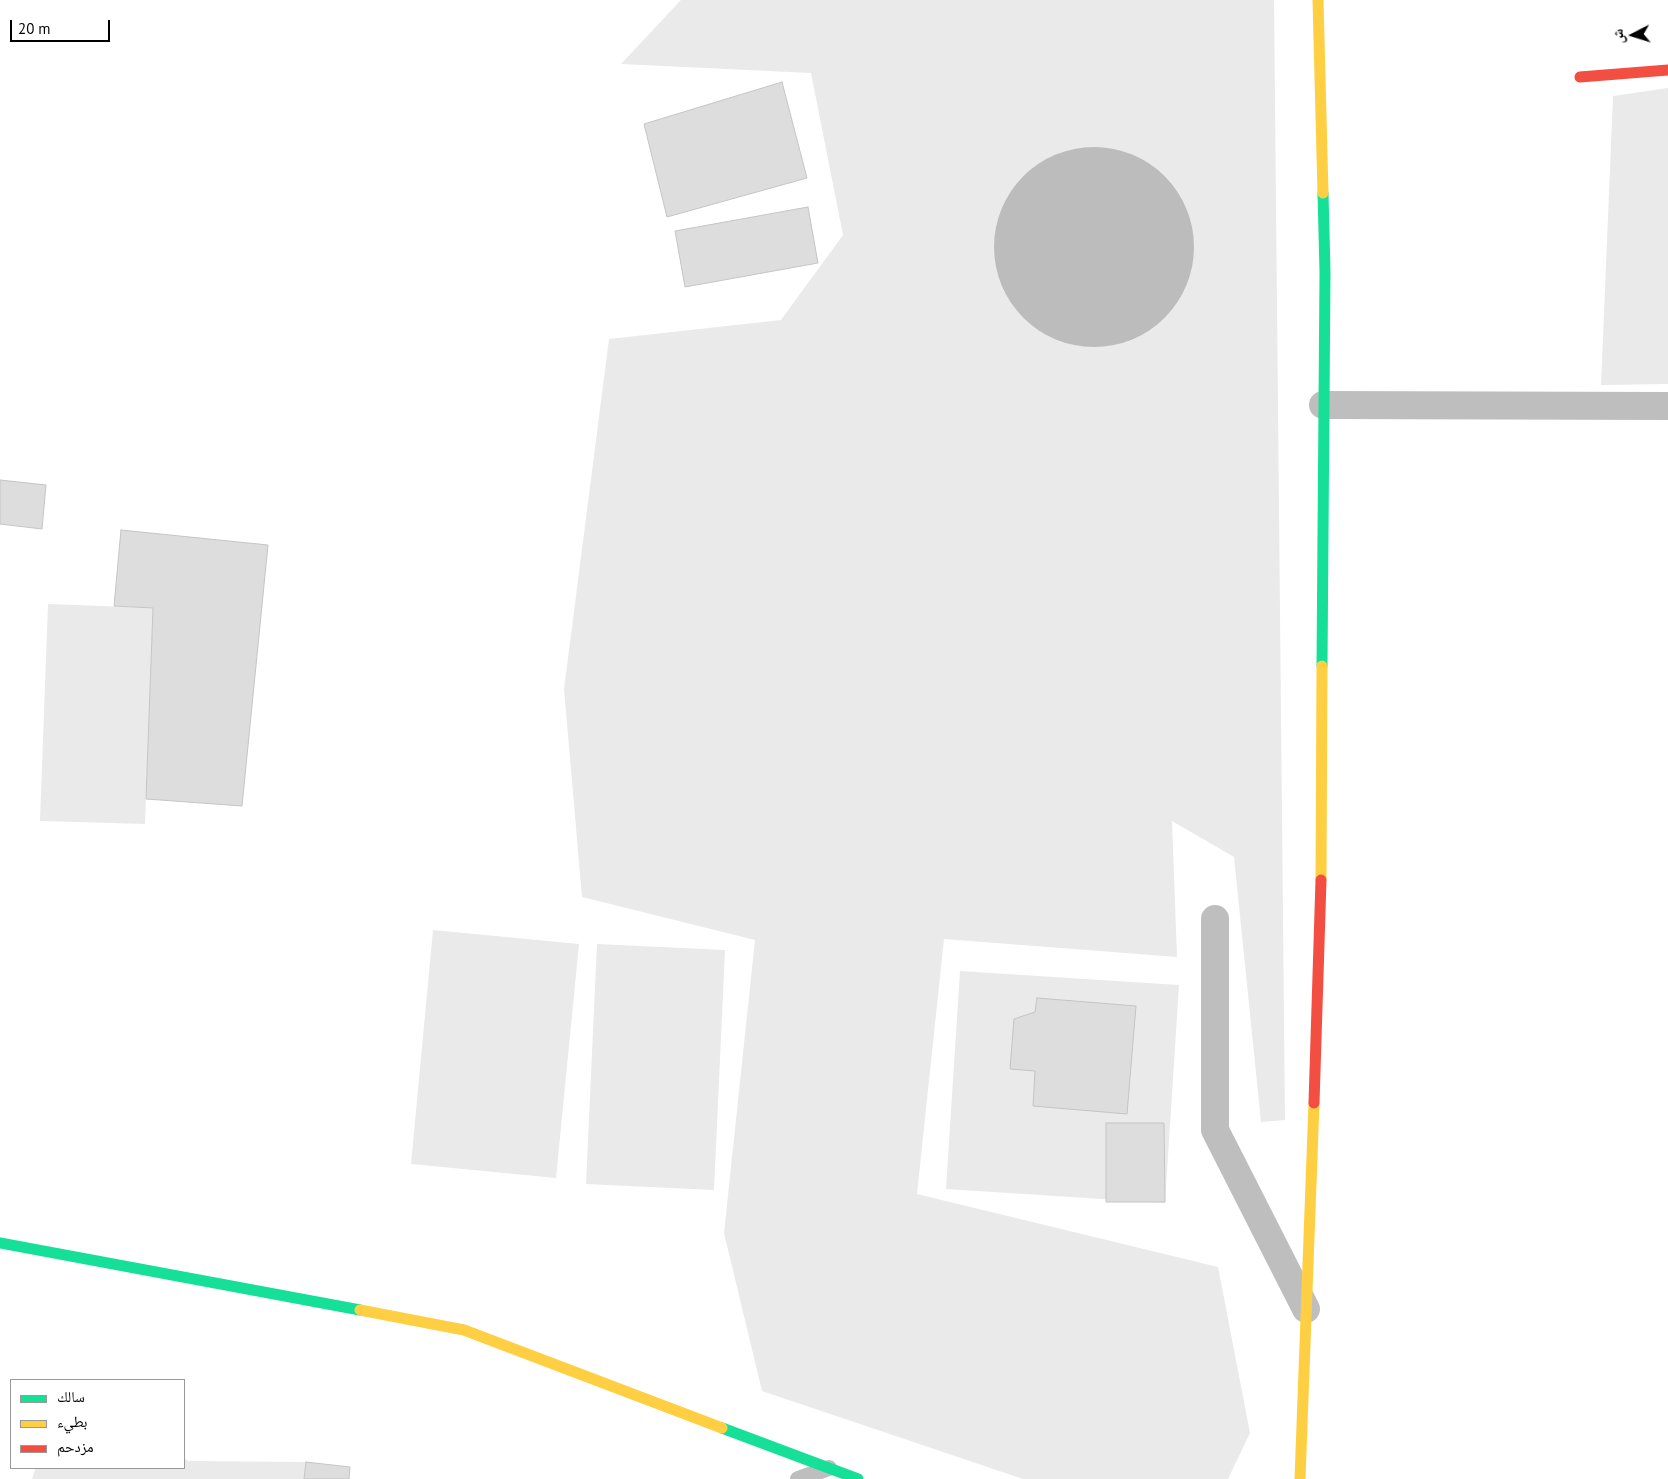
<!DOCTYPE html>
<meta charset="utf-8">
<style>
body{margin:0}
#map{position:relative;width:1668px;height:1479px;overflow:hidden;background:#fff;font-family:"PT Sans","Noto Naskh Arabic",sans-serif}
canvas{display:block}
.legend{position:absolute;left:10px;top:1379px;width:175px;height:90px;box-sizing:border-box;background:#fff;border:1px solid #999;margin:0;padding:6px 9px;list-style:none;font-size:15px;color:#000}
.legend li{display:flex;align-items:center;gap:10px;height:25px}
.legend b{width:25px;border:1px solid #999}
.north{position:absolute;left:1608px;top:10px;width:50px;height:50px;-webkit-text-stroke:4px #fff;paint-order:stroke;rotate:265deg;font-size:14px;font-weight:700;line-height:20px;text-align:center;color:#000}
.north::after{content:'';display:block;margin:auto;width:18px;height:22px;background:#000;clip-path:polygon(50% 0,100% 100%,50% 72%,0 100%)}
.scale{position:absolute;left:10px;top:20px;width:100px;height:22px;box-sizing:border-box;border:2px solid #000;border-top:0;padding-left:6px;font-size:15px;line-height:18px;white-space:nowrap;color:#000;-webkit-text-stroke:4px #fff;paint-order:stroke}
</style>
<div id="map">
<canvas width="1668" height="1479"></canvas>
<ul class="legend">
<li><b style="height:6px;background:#16e098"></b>سالك</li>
<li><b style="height:6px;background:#ffcf43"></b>بطيء</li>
<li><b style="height:6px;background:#f24e42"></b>مزدحم</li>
</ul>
<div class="north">ش</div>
<div class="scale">20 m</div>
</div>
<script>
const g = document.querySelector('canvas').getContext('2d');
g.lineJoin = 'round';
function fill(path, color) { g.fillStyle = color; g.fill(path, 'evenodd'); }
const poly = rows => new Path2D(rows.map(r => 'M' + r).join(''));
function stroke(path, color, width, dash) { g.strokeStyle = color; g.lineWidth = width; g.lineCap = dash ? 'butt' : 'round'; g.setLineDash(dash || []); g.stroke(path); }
const green = poly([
 [681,0,1274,0,1285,1120,1261,1122,1234,857,1172,821,1177,957,944,939,917,1194,1218,1267,1250,1433,1228,1479,1023,1479,762,1391,724,1233,755,940,582,897,564,689,609,339,781,320,843,235,811,73,621,64],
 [1668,88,1668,384,1601,385,1613,96],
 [48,604,153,608,145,824,40,821],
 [433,930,579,944,556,1178,411,1164],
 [597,944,725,950,714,1190,586,1184],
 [960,971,1179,985,1165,1203,946,1189],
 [184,1458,188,1461,306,1462,304,1479,32,1479,35,1469,38,1468,184,1468]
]);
const water = poly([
 '994 247a100 100 0 1 1 200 0a100 100 0 1 1-200 0Z'
]);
const building = poly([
 [782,82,807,178,667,217,644,124,782,82],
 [808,207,818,263,685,287,675,231,808,207],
 [0,480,46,485,42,529,0,524,0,480],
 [121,530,268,545,242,806,146,799,153,608,114,606,121,530],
 [1037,998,1136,1006,1127,1114,1033,1106,1035,1071,1010,1069,1014,1019,1035,1012,1037,998],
 [1106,1123,1164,1123,1165,1202,1106,1202,1106,1123],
 [306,1462,350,1467,349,1479,304,1479,306,1462]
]);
const lane = poly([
 [798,1479,829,1468]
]);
const street = poly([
 [1323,405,1668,406],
 [1215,919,1215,1130,1306,1309]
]);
const fast = poly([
 [1322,666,1325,272,1323,193],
 [0,1243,360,1310],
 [722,1428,858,1479]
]);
const slow = poly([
 [1318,0,1323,193],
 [1321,880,1322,666],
 [360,1310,464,1330,722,1428],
 [1300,1479,1314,1103]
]);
const jam = poly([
 [1580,77,1668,70],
 [1314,1103,1321,880]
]);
fill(green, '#eaeaea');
fill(water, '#bcbcbc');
fill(building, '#ddd');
stroke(building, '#c5c5c5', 1);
stroke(lane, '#bebebe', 16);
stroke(street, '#bebebe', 28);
stroke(fast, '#16e098', 11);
stroke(slow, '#ffcf43', 11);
stroke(jam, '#f24e42', 11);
</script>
